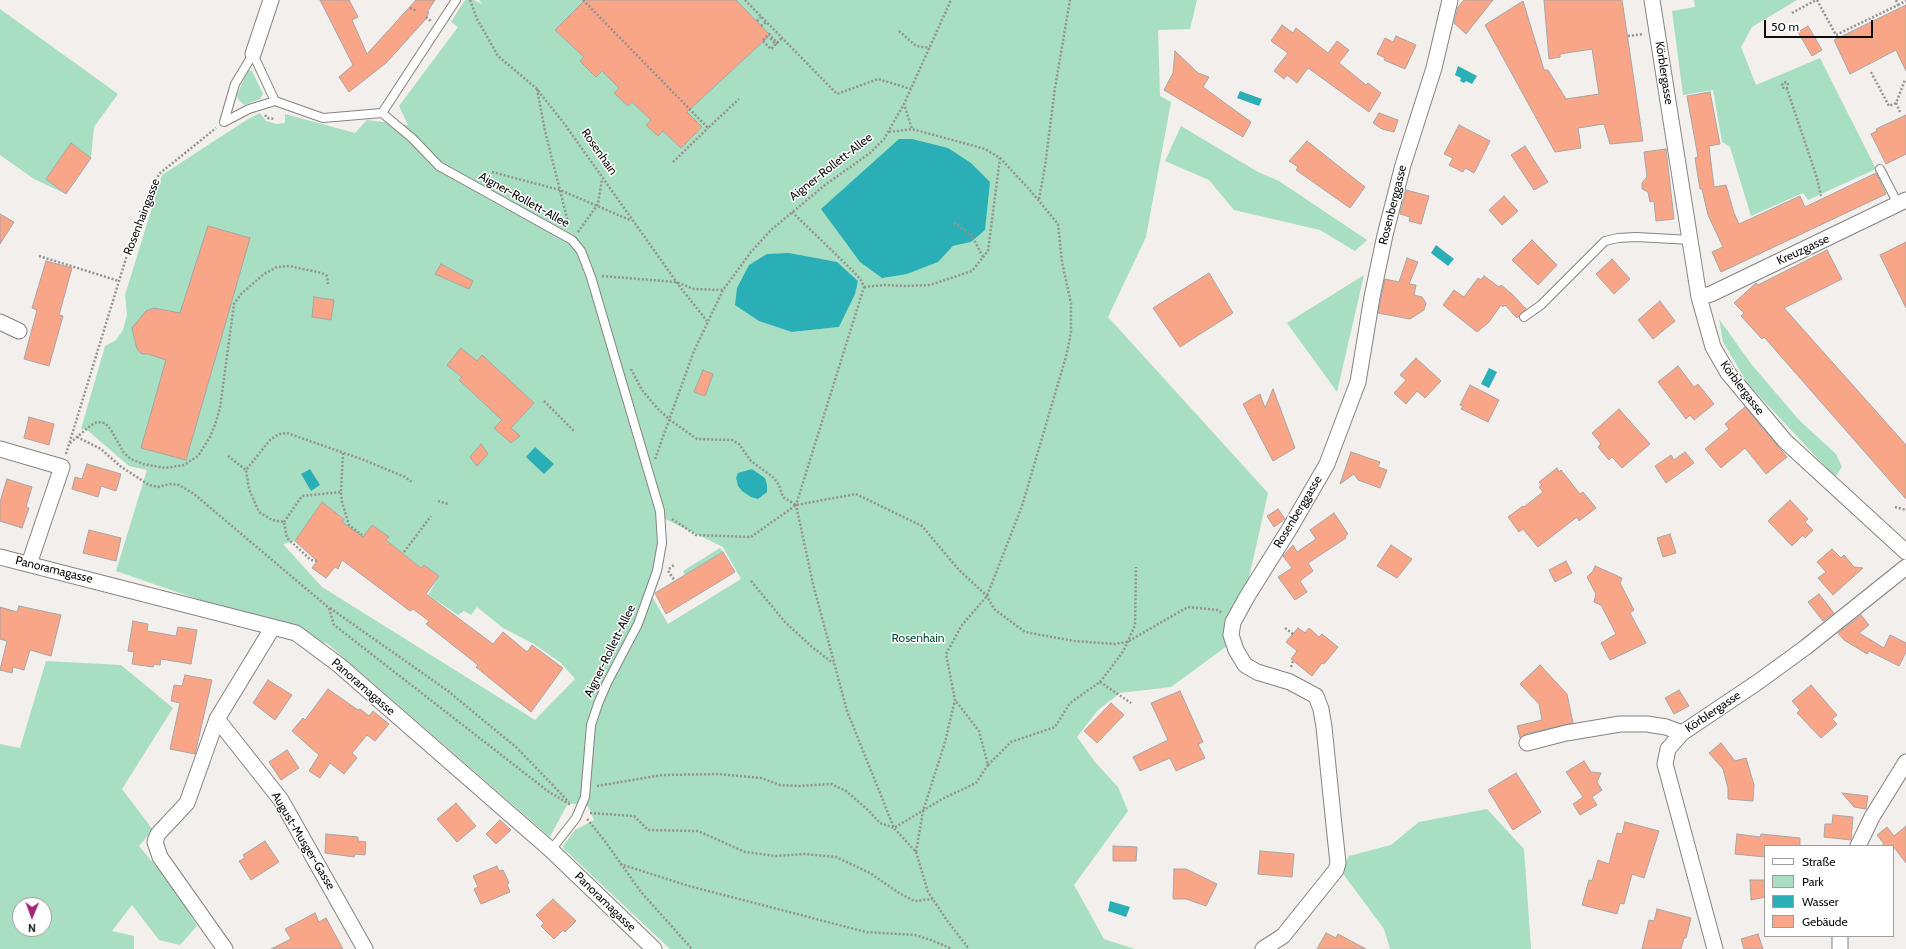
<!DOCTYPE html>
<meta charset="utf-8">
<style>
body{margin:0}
#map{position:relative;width:1906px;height:949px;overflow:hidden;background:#f2efed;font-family:Cabin,sans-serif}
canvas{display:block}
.legend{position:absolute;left:1764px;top:845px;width:130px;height:92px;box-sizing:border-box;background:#fff;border:1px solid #9f9e9e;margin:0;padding:5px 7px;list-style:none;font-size:12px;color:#0e0d0c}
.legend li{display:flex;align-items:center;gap:8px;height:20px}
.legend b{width:20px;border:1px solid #9f9e9e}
.north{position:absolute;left:12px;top:897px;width:40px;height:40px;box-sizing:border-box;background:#fff;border:1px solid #9f9e9e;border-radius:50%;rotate:181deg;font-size:11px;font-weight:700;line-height:16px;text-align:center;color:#0e0d0c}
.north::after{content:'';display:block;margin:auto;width:14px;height:18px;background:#a42679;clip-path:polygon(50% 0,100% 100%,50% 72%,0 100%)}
.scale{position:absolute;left:1764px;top:20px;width:109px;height:18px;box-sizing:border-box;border:2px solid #0e0d0c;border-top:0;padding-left:5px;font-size:12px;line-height:14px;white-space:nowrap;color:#0e0d0c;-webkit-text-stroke:3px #fff;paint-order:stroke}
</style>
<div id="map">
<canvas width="1906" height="949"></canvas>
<ul class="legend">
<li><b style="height:5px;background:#fff"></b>Straße</li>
<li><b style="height:11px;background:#a8dec1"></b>Park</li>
<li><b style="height:11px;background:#2bafb6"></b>Wasser</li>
<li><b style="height:11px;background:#f9a588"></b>Gebäude</li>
</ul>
<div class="north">N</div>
<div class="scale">50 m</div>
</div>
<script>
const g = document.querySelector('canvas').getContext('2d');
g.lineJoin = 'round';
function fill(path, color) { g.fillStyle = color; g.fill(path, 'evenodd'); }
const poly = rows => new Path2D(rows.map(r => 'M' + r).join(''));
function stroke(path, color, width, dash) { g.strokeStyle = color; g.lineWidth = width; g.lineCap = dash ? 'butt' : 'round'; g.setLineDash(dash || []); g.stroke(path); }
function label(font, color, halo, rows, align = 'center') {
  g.font = font + ' Cabin,sans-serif'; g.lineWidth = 3; g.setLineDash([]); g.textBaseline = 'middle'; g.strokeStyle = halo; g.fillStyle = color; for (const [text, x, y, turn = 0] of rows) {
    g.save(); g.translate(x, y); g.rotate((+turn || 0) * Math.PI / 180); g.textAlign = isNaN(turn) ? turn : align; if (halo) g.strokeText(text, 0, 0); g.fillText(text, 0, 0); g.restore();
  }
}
const green = poly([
 [465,0,474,0,482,4,479,0,1197,0,1190,29,1158,30,1160,96,1171,102,1146,237,1108,317,1268,493,1235,640,1171,687,1120,693,1098,710,1077,737,1095,762,1118,787,1128,811,1074,885,1104,939,1135,949,670,949,564,849,563,846,575,830,594,820,588,806,568,803,550,837,328,644,116,571,147,470,129,466,86,429,81,429,105,346,116,340,123,330,127,315,125,295,162,175,248,119,260,113,266,121,276,124,285,123,285,114,355,133,367,120,408,125,399,106,458,27,451,22],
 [990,182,971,242,953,246,937,262,907,274],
 [848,272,858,282,839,327,792,332],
 [752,469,765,478,742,491,738,486,736,478],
 [322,502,344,518,342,522,362,539,372,525,388,537,386,540,421,568,424,565,439,576,428,595,458,615,464,611,471,615,477,607,503,628,534,644,561,663,575,679,535,720,322,587,283,544,295,541],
 [663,518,723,547,741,579,668,624,650,593],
 [1694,0,1797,0,1752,27,1741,47,1756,85,1820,58,1876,169,1808,200,1803,193,1751,216,1730,147,1722,142,1713,90,1683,95,1672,11,1695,7],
 [0,9,118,94,94,127,91,158,66,194,34,179,0,155],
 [248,70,252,71,263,94,260,99,244,105,238,99,237,95],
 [1181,126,1258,172,1279,181,1367,240,1355,251,1320,230,1234,210,1209,180,1165,161],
 [1364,275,1337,392,1287,323],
 [1719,319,1752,365,1799,420,1836,454,1842,467,1835,477,1748,384,1723,342],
 [720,548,723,552,685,575,683,571],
 [46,661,121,665,173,708,122,789,153,830,139,846,175,889,197,926,180,945,159,940,132,905,112,931,134,936,134,949,0,949,0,744,20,748],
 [20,905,44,905,44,929,20,929],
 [1487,809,1524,849,1531,949,1390,949,1384,929,1341,871,1349,856,1391,845,1419,822]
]);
const water = poly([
 [1458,66,1477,76,1472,84,1466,81,1464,83,1460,81,1461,78,1455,75],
 [1240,91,1262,99,1259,106,1237,98],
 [899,139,912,139,948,148,971,163,990,182,985,230,971,242,953,246,938,262,907,274,882,278,860,262,821,209],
 [1436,245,1454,259,1448,266,1431,253],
 [789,253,837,262,858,281,855,294,839,327,792,332,759,321,735,305,737,288,749,265,767,254],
 [1489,368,1497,372,1489,388,1481,384],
 [535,447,554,464,544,474,526,457],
 [310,469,320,485,311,491,301,474],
 [752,469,765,478,767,485,767,492,758,499,751,497,742,491,738,486,736,478,738,473],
 [1110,901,1130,907,1126,917,1108,911]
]);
const building = poly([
 [320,0,349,0,358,17,352,20,367,54,416,0,435,0,427,12,429,12,425,20,386,63,349,92,339,77,353,65,320,0],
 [585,0,736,0,770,35,687,112,702,127,681,148,663,131,658,136,646,125,651,120,632,102,628,106,614,93,619,88,602,71,596,77,580,61,584,57,555,30,585,0],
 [1464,0,1493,0,1466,34,1454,23,1458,7,1464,0],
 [1544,0,1622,0,1643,141,1610,144,1604,124,1578,128,1581,148,1555,152,1485,25,1523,1,1544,70,1548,70,1566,99,1599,94,1592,49,1560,54,1560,57,1549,59,1544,0],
 [1906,5,1906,71,1896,50,1850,74,1834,40,1906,5],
 [1282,25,1293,33,1296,28,1328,53,1337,41,1349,50,1339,63,1366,85,1368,83,1381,93,1369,112,1308,68,1297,83,1287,75,1284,79,1274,71,1288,53,1271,41,1282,25],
 [1808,26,1822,50,1812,56,1798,32,1808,26],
 [1396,36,1416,45,1405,69,1384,60,1385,58,1377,54,1385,38,1393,42,1396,36],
 [1175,51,1198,73,1209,77,1203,87,1251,122,1243,137,1164,90,1173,73,1175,51],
 [1710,92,1720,144,1709,146,1714,187,1726,185,1734,213,1739,224,1800,196,1805,207,1876,173,1886,194,1721,272,1712,252,1723,247,1708,215,1702,189,1700,189,1695,158,1698,157,1687,96,1710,92],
 [1379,113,1398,120,1394,132,1382,129,1373,123,1379,113],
 [1906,115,1906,154,1886,164,1871,134,1877,131,1876,129,1906,115],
 [1459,125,1490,141,1474,173,1465,168,1463,172,1449,165,1453,158,1444,154,1459,125],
 [1307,141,1365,187,1350,208,1296,170,1298,167,1289,161,1307,141],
 [71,143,91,158,66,194,46,179,71,143],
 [1525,146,1548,182,1534,190,1511,155,1525,146],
 [1666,149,1674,219,1656,221,1654,201,1650,202,1648,192,1642,189,1642,183,1647,177,1644,152,1666,149],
 [1406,190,1429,196,1421,224,1409,221,1410,217,1400,214,1406,190],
 [1504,196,1518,211,1502,225,1489,210,1504,196],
 [0,214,14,222,0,244,0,214],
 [208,226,250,238,186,460,141,448,166,360,148,354,142,354,137,349,132,328,146,311,154,308,180,313,208,226],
 [1532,240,1557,265,1538,285,1512,260,1532,240],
 [1906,242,1906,308,1880,255,1906,242],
 [1827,250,1842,279,1784,308,1906,445,1906,499,1764,337,1762,339,1741,316,1744,313,1734,303,1756,283,1758,285,1827,250],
 [1407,258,1418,262,1409,284,1416,285,1414,295,1422,297,1426,303,1424,310,1410,319,1378,313,1385,279,1399,282,1407,258],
 [1612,259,1630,279,1614,294,1596,274,1612,259],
 [46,261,72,268,59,315,63,316,49,366,24,359,37,310,32,308,46,261],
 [441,264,473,281,469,289,435,274,441,264],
 [1209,273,1233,313,1180,347,1153,308,1209,273],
 [1484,276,1499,287,1501,285,1512,294,1526,309,1517,318,1505,305,1503,307,1501,305,1489,322,1477,332,1443,305,1454,290,1464,297,1478,278,1481,280,1484,276],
 [314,297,334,300,331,320,312,317,314,297],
 [1660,301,1675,321,1653,339,1638,320,1660,301],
 [461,348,477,361,482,355,534,403,511,428,520,436,511,443,494,428,502,420,459,380,462,377,447,365,461,348],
 [1416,358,1441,381,1425,398,1417,391,1406,404,1394,393,1406,380,1400,375,1416,358],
 [1678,366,1694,387,1698,384,1714,404,1694,420,1690,415,1686,419,1658,382,1678,366],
 [703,370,713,374,705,396,694,392,703,370],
 [1470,385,1499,400,1488,422,1461,409,1463,406,1460,405,1470,385],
 [1273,389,1295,448,1273,461,1243,404,1260,394,1265,408,1273,389],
 [1745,407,1787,457,1766,474,1745,448,1721,468,1705,449,1729,429,1725,424,1745,407],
 [1619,409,1650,444,1622,468,1612,457,1609,460,1598,447,1601,444,1592,433,1619,409],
 [29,417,54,424,49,445,24,438,29,417],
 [481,444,488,454,477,466,470,457,481,444],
 [1351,452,1380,462,1378,467,1387,470,1380,488,1358,480,1354,474,1340,484,1351,452],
 [1685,452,1694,463,1666,483,1655,466,1671,455,1674,460,1685,452],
 [87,464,121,474,116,491,101,486,98,497,72,489,75,477,82,479,87,464],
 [1557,468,1559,472,1561,470,1580,494,1583,492,1596,508,1579,521,1577,517,1538,547,1523,529,1519,532,1508,517,1523,506,1524,507,1543,492,1539,487,1542,485,1539,482,1557,468],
 [7,479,32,487,26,507,29,508,22,528,0,521,0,502,7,479],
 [1790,500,1808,519,1805,522,1813,530,1805,538,1803,535,1792,546,1768,521,1790,500],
 [322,502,344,519,342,522,363,537,372,525,389,537,386,540,421,568,424,565,439,576,426,594,493,644,503,632,527,652,532,645,563,668,531,712,476,667,478,665,426,624,429,621,413,609,410,611,342,560,338,569,335,567,326,578,312,568,317,561,295,541,322,502],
 [1278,509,1285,519,1274,527,1267,516,1278,509],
 [1334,513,1348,534,1345,536,1346,538,1308,563,1313,571,1300,581,1307,592,1295,600,1278,577,1292,568,1283,556,1293,545,1297,552,1316,539,1310,530,1334,513],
 [89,530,121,538,116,561,83,553,89,530],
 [1670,534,1676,553,1663,557,1657,538,1670,534],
 [1391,545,1412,559,1397,578,1377,566,1391,545],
 [1832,549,1841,558,1844,555,1854,567,1863,568,1833,595,1818,578,1826,572,1817,562,1832,549],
 [723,552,735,572,666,614,655,593,723,552],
 [1566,561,1572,573,1555,582,1549,570,1566,561],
 [1595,566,1622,578,1620,583,1634,610,1630,613,1646,643,1610,660,1601,643,1616,634,1601,605,1594,602,1596,594,1587,577,1593,571,1595,566],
 [1819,594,1834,613,1823,621,1808,602,1819,594],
 [19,606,61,615,51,656,30,650,24,670,13,667,12,673,0,670,7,641,0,639,0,607,17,612,19,606],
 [1861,615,1869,625,1859,633,1884,648,1890,635,1906,643,1906,652,1899,666,1869,651,1867,654,1844,640,1838,633,1861,615],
 [133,621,148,624,147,631,176,636,178,627,197,630,191,664,161,659,160,665,154,664,153,667,132,664,134,652,128,651,133,621],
 [1298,628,1305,633,1309,628,1319,637,1322,634,1338,647,1324,664,1322,663,1312,676,1291,659,1297,651,1286,642,1298,628],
 [1540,665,1567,694,1573,723,1525,734,1520,738,1517,726,1542,720,1539,704,1520,684,1540,665],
 [185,675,212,680,195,754,170,749,180,703,171,701,174,685,182,686,185,675],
 [268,680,292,695,275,720,253,703,268,680],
 [1811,685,1837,715,1832,719,1837,724,1821,738,1797,713,1800,710,1792,701,1811,685],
 [328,689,358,710,360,709,369,716,373,711,389,724,375,741,367,735,352,753,357,758,344,774,330,763,320,778,309,771,319,755,292,731,303,718,305,720,328,689],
 [1679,690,1689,706,1674,714,1665,698,1679,690],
 [1180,691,1203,742,1198,744,1205,758,1176,771,1170,758,1140,771,1133,757,1168,740,1151,703,1180,691],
 [1111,703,1124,715,1097,743,1084,731,1111,703],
 [1721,743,1735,761,1746,758,1754,785,1753,801,1728,799,1728,788,1723,769,1709,753,1721,743],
 [287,750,299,768,281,780,269,762,287,750],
 [1584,761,1591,772,1601,773,1597,782,1602,790,1592,797,1597,805,1580,815,1573,804,1583,797,1566,772,1584,761],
 [1516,773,1541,812,1513,830,1488,790,1516,773],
 [1842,793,1868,796,1866,809,1854,807,1842,793],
 [456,803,476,826,457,842,437,819,456,803],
 [1833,815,1853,817,1851,840,1824,837,1825,824,1832,824,1833,815],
 [500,820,511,830,496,844,486,834,500,820],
 [1625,822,1659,831,1644,878,1632,874,1624,904,1620,903,1617,914,1582,905,1589,880,1592,881,1598,860,1609,864,1617,833,1622,834,1625,822],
 [1906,826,1906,863,1893,846,1881,846,1884,844,1877,835,1887,827,1894,836,1906,826],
 [326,834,358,837,358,841,366,842,365,855,355,854,354,857,325,853,326,834],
 [1737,834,1760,837,1761,834,1800,838,1800,846,1765,846,1765,857,1735,854,1737,834],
 [265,841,279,862,251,880,239,861,245,858,243,855,265,841],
 [1113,846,1137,847,1136,861,1113,861,1113,846],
 [1260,851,1294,854,1292,877,1258,874,1260,851],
 [497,866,499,871,503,870,509,883,507,884,510,892,481,904,474,889,478,887,473,876,497,866],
 [1174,869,1186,869,1217,884,1206,906,1186,899,1173,899,1174,869],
 [1750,880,1765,880,1765,897,1751,900,1750,880],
 [553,899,576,921,565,932,563,930,554,939,541,926,544,923,536,915,553,899],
 [1657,909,1691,918,1686,938,1684,938,1681,949,1642,949,1649,920,1654,921,1657,909],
 [315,913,319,922,326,918,343,949,271,949,291,939,285,929,315,913],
 [1326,933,1336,938,1338,934,1366,949,1317,949,1326,933],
 [1758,934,1763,949,1744,949,1741,939,1758,934]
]);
const path = poly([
 [470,0,477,19,498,56,536,88,566,126,680,287,707,321],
 [583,0,708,128,739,99],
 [745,0,837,94,878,79,911,89],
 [1817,0,1836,35,1898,5,1896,0],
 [1898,5,1906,1],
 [410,8,417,11],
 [1792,13,1816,0],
 [426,17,431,21],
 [757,21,761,17],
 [761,26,766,22],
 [899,31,916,46,930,48],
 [1628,36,1644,34],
 [763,40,769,34,777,43,775,44,769,37],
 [763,41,771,49,782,38],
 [1871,72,1889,106,1896,103,1905,80],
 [537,89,545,131,569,226],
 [1787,89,1788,83,1784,82,1782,85,1784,89,1787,89,1817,178,1821,196],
 [1896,103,1900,112],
 [265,115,267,118,275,119],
 [889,132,912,129],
 [673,162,708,128],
 [492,172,560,190,630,220],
 [1039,199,1045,166,1055,88,1070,0],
 [792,212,852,270,861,280,864,287,796,505,813,584,847,711,894,828,916,852,923,811,945,742,955,700,946,654,962,625,987,596,1022,506,1067,353,1071,332,1071,303,1062,262,1058,224,1029,189,1000,158,985,149,912,129,904,104],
 [954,223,971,234,983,257],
 [578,232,598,204,602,179],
 [39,256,119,281],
 [602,276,676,282,694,289,723,290],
 [864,287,885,285,905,286,930,285,972,271,988,251,1000,158],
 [631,369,642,390,657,408,670,420,697,439,732,440,739,444,751,461,773,477,779,485,783,497,796,505],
 [544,401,574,431],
 [77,437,101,449,120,466,149,485,158,487,170,484,179,485,194,494,329,608,334,625,549,792,571,805],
 [70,443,90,426,97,422,105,423,111,430,124,453,131,459,143,464,165,468,184,465,198,456,210,437,215,425,220,408,234,304,241,294,264,274,277,267,289,266,322,273,327,276,328,284],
 [343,453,341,492,342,502,349,525,362,535],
 [66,454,127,255,147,200,159,174,216,128],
 [228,456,246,470],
 [655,459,694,351,723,290,751,252,771,230,825,185,870,153,884,139,904,104,951,0],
 [438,501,448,504],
 [1895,507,1906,510],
 [672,519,696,535,751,537,796,505,856,494,922,526,959,570,987,596,994,609,1025,632,1074,641,1115,644,1127,642,1188,607,1218,610,1222,613],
 [284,522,302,496,341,492],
 [404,552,431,516],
 [317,561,311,560,287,538,284,522,272,520,259,512,249,489,246,470,270,440,279,434,287,433,364,460,405,477,412,482],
 [669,569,674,565],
 [668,571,675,581],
 [751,581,785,622,812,647,833,663],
 [330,608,448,691,517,748,569,802],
 [1285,628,1293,634],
 [1291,667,1293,661],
 [1100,682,1131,703],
 [988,765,1011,742,1055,727,1070,703,1100,682,1110,669,1124,650,1135,625,1136,567],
 [597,786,662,775,718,774,761,778,780,785,800,786,831,784,846,791,868,810,880,823,894,828,944,798,976,783,988,765,979,731,955,700],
 [590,813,634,816,648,830,698,831,745,852,776,856,804,854,836,857,870,873,899,893,914,901,933,899],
 [587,819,604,840,641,892,692,949],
 [916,852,928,892,946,919,969,949],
 [620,864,689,886,866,932,915,935,931,940,952,949]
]);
const service = poly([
 [253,54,275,101,323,118,382,113],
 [382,113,412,138,439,166,572,240,581,251,591,277,660,511,662,543,657,571,638,624,607,683,598,704,591,725,585,797,576,818,551,850],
 [382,113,456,0],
 [224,122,235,84,253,54],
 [224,122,249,109,275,101],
 [1880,169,1898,204],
 [1524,317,1541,305,1605,241,1618,238,1636,237,1691,240]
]);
const minor = poly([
 [1652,0,1699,297,1713,347,1728,373,1785,441,1906,552],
 [253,54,271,0],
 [1699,297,1711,294,1906,200],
 [0,322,19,331],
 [0,449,62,467,29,564],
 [0,557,296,633,339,665,551,850,654,949],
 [217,719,281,800,365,949],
 [1527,743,1566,733,1620,724,1647,724,1666,727,1682,733],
 [1858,846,1872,817,1906,762],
 [225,949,160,857,155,842,158,834,187,803,217,719,273,627],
 [1263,949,1283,936,1336,870,1338,863,1335,835,1324,727,1321,709,1316,696,1290,682,1257,672,1245,665,1236,650,1231,635,1233,622,1248,595,1290,528,1327,464,1358,382,1372,297,1385,235,1403,165,1434,68,1450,0],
 [1715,949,1665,764,1668,749,1682,733,1758,682,1806,647,1906,567],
 [1840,949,1840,936]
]);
const streetNames = [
 ["Körblergasse",1664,73,81],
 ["Rosenhain",599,152,55],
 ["Aigner-Rollett-Allee",831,167,-38],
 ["Aigner-Rollett-Allee",524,200,29],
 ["Rosenberggasse",1393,205,-76],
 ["Rosenhaingasse",142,217,-69],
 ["Kreuzgasse",1803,250,-25],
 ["Körblergasse",1742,388,53],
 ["Rosenberggasse",1298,512,-59],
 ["Panoramagasse",54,570,14],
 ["Aigner-Rollett-Allee",610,651,-64],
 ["Panoramagasse",363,687,41],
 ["Körblergasse",1713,712,-34],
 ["August-Musger-Gasse",303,841,59],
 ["Panoramagasse",605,902,44]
];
const parkNames = [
 ["Rosenhain",918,638]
];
fill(green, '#a8dec1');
fill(water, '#2bafb6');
fill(building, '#f9a588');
stroke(building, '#a9a5a3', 1);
stroke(service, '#868381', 10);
stroke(minor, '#868381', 17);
stroke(path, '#959291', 2.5, [2, 2]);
stroke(service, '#fff', 8);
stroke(minor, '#fff', 15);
label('12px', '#0e0d0c', '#fff', streetNames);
label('12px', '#004d31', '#fff', parkNames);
</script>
